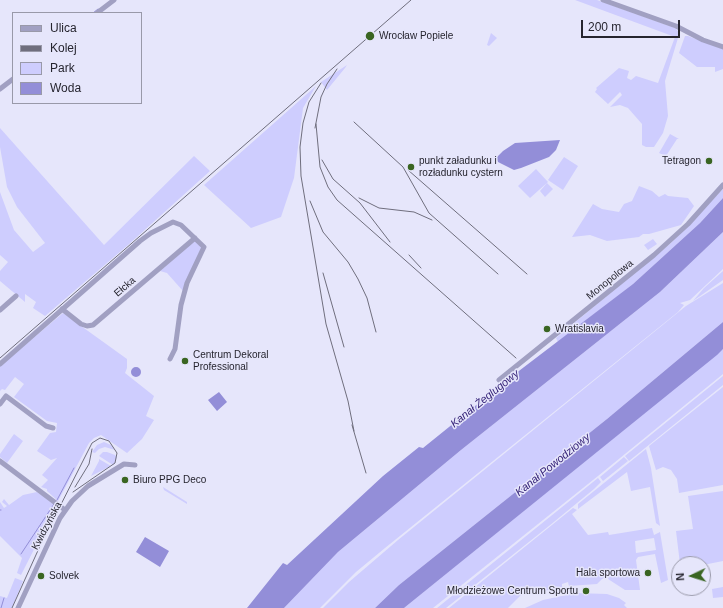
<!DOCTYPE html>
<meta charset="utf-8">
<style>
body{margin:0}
#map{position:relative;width:723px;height:608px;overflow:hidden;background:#e6e6fb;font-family:Arial,sans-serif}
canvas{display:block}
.legend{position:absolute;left:12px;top:12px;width:130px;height:92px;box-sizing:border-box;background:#e6e6fb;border:1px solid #9999a9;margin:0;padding:5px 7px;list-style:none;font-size:12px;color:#26252f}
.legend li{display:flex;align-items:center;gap:8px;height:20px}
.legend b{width:20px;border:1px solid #9999a9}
.north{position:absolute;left:671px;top:556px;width:40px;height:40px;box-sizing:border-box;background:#e6e6fb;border:1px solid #9999a9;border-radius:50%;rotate:266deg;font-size:11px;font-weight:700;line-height:16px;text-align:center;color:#26252f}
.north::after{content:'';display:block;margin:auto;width:14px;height:18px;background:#3a6522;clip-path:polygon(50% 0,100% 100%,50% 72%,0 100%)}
.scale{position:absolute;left:581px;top:20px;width:99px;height:18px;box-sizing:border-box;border:2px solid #26252f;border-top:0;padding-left:5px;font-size:12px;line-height:14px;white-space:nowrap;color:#26252f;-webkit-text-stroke:3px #e6e6fb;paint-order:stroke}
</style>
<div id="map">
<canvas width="723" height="608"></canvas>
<ul class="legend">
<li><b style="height:5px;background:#a1a0c2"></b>Ulica</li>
<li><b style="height:5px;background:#6f6e7d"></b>Kolej</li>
<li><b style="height:11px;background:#cecdfe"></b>Park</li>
<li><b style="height:11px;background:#938ed8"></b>Woda</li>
</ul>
<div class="north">N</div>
<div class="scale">200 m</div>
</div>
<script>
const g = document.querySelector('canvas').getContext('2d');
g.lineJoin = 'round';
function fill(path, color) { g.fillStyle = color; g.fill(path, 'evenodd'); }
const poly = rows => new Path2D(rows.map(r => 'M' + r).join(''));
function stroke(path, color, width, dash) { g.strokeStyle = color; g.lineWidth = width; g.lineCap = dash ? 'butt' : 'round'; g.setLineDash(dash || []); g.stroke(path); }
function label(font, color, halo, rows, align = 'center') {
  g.font = font + ' Arial,sans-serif'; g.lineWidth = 3; g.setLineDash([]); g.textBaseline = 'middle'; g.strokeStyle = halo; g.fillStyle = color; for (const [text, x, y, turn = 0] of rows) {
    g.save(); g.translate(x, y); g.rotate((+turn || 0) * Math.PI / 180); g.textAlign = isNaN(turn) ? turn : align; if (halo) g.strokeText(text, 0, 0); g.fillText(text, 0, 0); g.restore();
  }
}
const green = poly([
 [575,0,597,0,675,28,678,31,678,38,665,81,668,116,663,133,654,147,646,147,642,145,642,124,628,108,620,105,610,107,622,95,620,92,608,104,595,92,597,89,596,88,619,68,629,71,627,78,631,80,636,76,658,83,675,37],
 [491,33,497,38,489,46,487,45],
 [685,36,688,36,723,49,723,69,715,72,715,67,697,67,679,53],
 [347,65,345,68,327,90,321,82],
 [316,86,303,108,294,178,281,217,251,228,204,185],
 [0,128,104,245,194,156,210,171,128,245,45,316,33,308,36,302,25,294,25,302,0,281,0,271,8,262,0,255,0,192,14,230,33,252,45,243,17,207,7,187,0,147],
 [670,134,679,139,677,139,666,156,659,153],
 [564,157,578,166,563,190,548,180],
 [536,169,548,182,530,198,518,186],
 [547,183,553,189,545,197,540,191],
 [639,186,652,191,659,197,665,194,668,196,688,198,694,206,681,225,649,234,643,234,639,237,607,241,590,235,572,237,593,204,602,209,619,212,624,204,632,201],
 [723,189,723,198,700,223,633,284,558,342,556,338,671,243],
 [723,232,723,269,690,300,680,303,684,305,678,312,385,548,356,572,320,608,284,608,338,552,461,450,660,292],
 [653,239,657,244,648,250,644,245],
 [195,240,202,246,183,291,167,273,160,271],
 [723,271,723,280,693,301,704,288],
 [723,283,723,322,607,419,399,585,375,608,323,608,349,582,398,540,686,306],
 [63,313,127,359,127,368,125,373,154,396,146,416,154,420,142,439,127,453,101,435,94,438,89,443,58,501,47,491,47,489,41,487,48,480,42,475,57,458,51,460,37,451,50,433,56,432,57,423,47,421,14,397,24,384,15,377,5,390,2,389,0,391,0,366],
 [723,349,723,374,598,476,433,608,404,608],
 [723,376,723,385,629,461,625,456],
 [723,387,723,485,679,493,677,479,671,470,663,467,656,470,649,446],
 [14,434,23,441,7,463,0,457,0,454],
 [104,442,111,445,115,450,105,447,99,449,95,453,92,452,97,445],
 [646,449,651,468,660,526,656,523,650,487,631,491,627,472,578,509,578,504],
 [103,452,107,452,115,455,117,457,115,463,113,465,99,456],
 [624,457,628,461,603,481,600,477],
 [99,459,111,466,91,476,99,461],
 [598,478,601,482,594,489,549,526,446,608,437,608],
 [163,487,187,502,187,504,164,490],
 [723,491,723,561,703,565,680,564,676,531,693,529,688,496],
 [37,492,55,504,53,506,55,508,21,575,17,573,22,558,0,536,0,502,4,508,7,506,2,502,4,499,9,505,23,495],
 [573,508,577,510,572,514,588,535,608,532,609,535,652,528,654,535,660,532,668,580,661,583,655,554,638,557,636,560,640,590,625,590,608,579,609,576,602,579,597,584,569,586,568,582,562,584,562,587,535,593,529,589,526,590,508,608,449,608],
 [654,538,656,550,636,553,635,541],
 [15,578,23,581,12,608,0,608,0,596,7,598],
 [723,587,723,597,713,598,712,589],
 [576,593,607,594,619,598,626,603,624,605,627,608,525,608,543,600]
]);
const water = poly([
 [560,140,556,150,549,157,521,168,514,170,498,162,496,158,503,151,515,143],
 [723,198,723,232,660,292,461,450,338,552,284,608,247,608,283,563,287,565,383,476,419,447,423,448,511,377,633,284,700,223],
 [723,322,723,349,717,355,404,608,375,608,399,585,607,419],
 '131 372a5 5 0 1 1 10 0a5 5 0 1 1-10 0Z',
 [219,392,227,402,217,411,208,400],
 [145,537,169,551,160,567,136,552]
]);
const stream = poly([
 [93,13,98,9],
 [57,500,74,468],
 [0,510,1,510],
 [21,554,54,504],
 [1,608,4,598]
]);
const minor = poly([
 [603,0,676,26,703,40,723,47],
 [97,13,114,0],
 [0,89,13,79],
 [62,309,81,324,87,326,93,325,195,238],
 [0,310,16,296],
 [0,364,140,241,151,233,173,222,181,225,204,247,187,283,181,305,175,349,170,359],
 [499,380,654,255,688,224,723,185],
 [0,404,6,396,46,426,53,428],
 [0,461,65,510],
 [18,608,60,518,72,501,88,486,124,464,135,465]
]);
const tram = poly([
 [75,487,89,464,92,449],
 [12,608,40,546,92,443,100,438,109,441,117,453,115,463,73,492]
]);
const rail = poly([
 [321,83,309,102,303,123,300,147,301,176,326,324,348,401,354,431],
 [354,122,403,167,429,213,498,274],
 [316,124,320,167,328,187,337,200,516,358],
 [315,128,321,97,327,84,337,69],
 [322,160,333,179,360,203,390,242],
 [408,170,527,274],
 [359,198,379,208,414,212,432,220],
 [310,201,323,232,348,262,358,279,367,298,376,332],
 [409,255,421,268],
 [323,273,344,347],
 [0,358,411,0],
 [352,425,366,473]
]);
const markers = [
 [370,36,5,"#3a6522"],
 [709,161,4,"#3a6522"],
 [411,167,4,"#3a6522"],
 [547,329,4,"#3a6522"],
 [185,361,4,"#3a6522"],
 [125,480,4,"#3a6522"],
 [648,573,4,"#3a6522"],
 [41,576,4,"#3a6522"],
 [586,591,4,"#3a6522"]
];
const poiNames = [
 ["Wrocław Popiele",379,36],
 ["punkt załadunku i",419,161],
 ["rozładunku cystern",419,173],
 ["Tetragon",701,161,"right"],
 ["Wratislavia",555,329],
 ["Centrum Dekoral",193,355],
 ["Professional",193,367],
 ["Biuro PPG Deco",133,480],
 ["Hala sportowa",640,573,"right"],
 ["Solvek",49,576],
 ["Młodzieżowe Centrum Sportu",578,591,"right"]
];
const streetNames = [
 ["Monopolowa",610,280,-39],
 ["Ełcka",125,287,-40],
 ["Kwidzyńska",47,526,-62]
];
const waterNames = [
 ["Kanał Żeglugowy",485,399,-39],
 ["Kanał Powodziowy",553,465,-39]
];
fill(green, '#cecdfe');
fill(water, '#938ed8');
stroke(stream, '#938ed8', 1);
stroke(minor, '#a1a0c2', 5);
stroke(tram, '#6f6e7d', 1);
stroke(rail, '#6f6e7d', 1);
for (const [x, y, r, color] of markers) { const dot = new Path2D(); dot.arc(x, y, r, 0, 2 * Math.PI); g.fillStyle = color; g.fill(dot); stroke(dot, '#e6e6fb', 1.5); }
label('10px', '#26252f', '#e6e6fb', poiNames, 'left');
label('10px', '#26252f', '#e6e6fb', streetNames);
label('italic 11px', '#352378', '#e6e6fb', waterNames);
</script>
